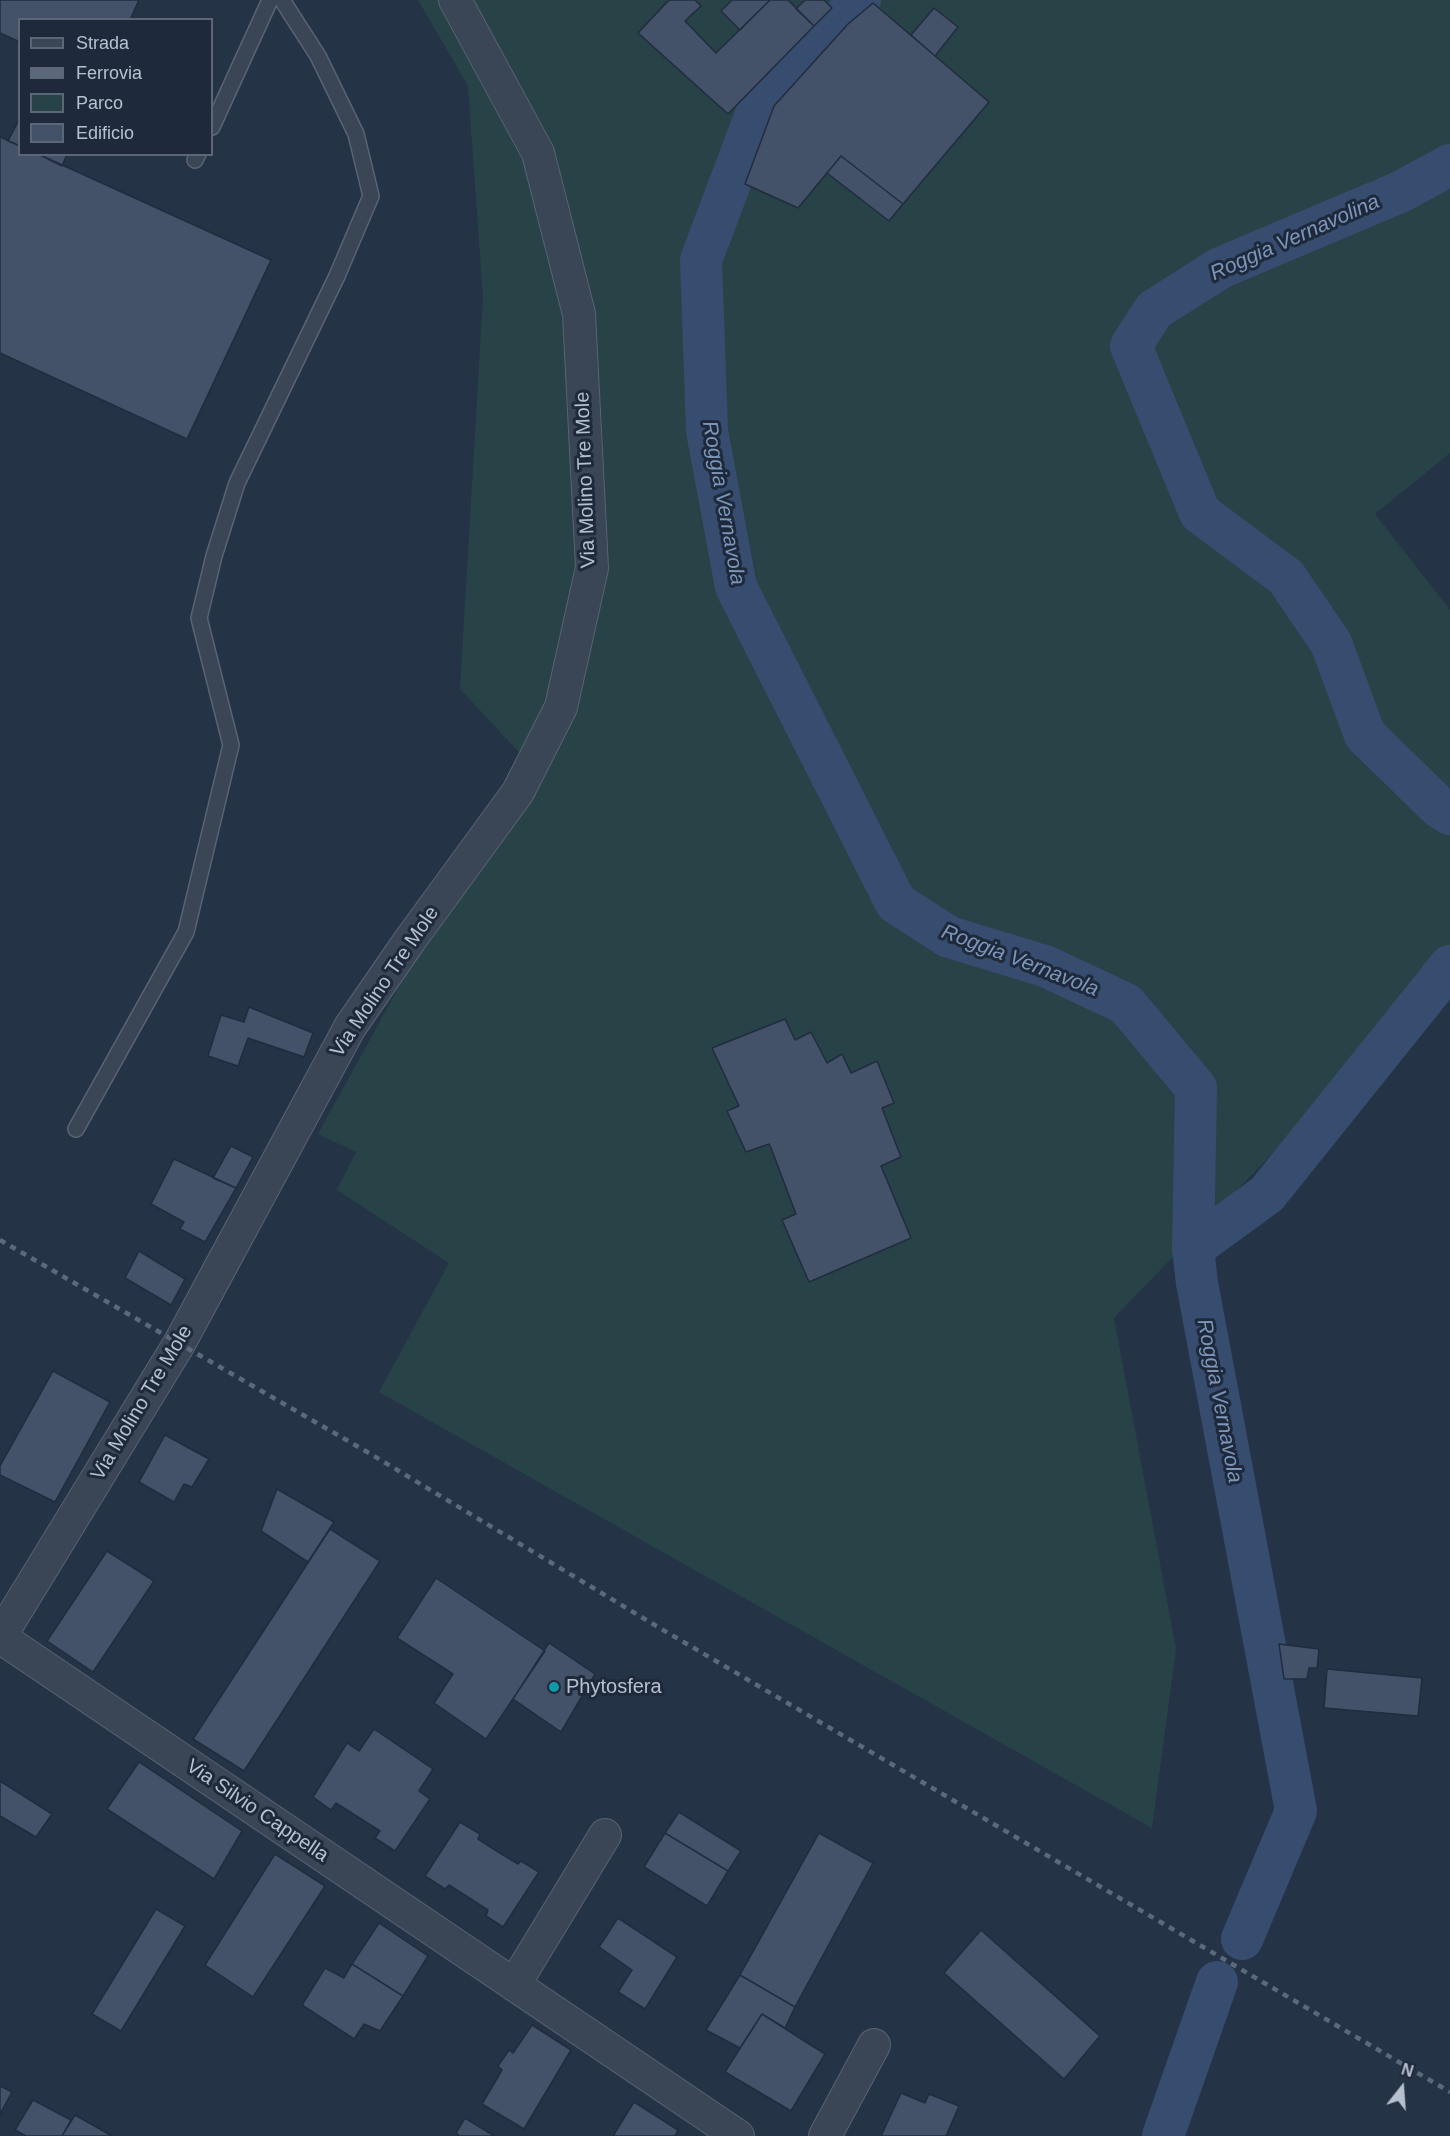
<!DOCTYPE html>
<style>
body{margin:0}
#map{position:relative;width:1450px;height:2136px;overflow:hidden;background:#253347;font-family:Helvetica,sans-serif}
canvas{display:block}
.legend{position:absolute;left:18px;top:18px;width:195px;height:138px;box-sizing:border-box;background:#1e2a3c;border:2px solid #5c6677;margin:0;padding:8px 10px;list-style:none;font-size:18px;color:#b8c0cf}
.legend li{display:flex;align-items:center;gap:12px;height:30px}
.legend b{width:30px;border:2px solid #5c6677}
.north{position:absolute;left:1372px;top:2058px;width:60px;height:60px;-webkit-text-stroke:4px #1e2a3c;paint-order:stroke;rotate:17deg;font-size:16px;font-weight:700;line-height:24px;text-align:center;color:#b8c0cf}
.north::after{content:'';display:block;margin:auto;width:21px;height:27px;background:#b8c0cf;clip-path:polygon(50% 0,100% 100%,50% 72%,0 100%)}
</style>
<div id="map">
<canvas width="1450" height="2136"></canvas>
<ul class="legend">
<li><b style="height:8px;background:#3a4556"></b>Strada</li>
<li><b style="height:8px;background:#5c697d"></b>Ferrovia</li>
<li><b style="height:16px;background:#274348"></b>Parco</li>
<li><b style="height:16px;background:#445269"></b>Edificio</li>
</ul>
<div class="north">N</div>
</div>
<script>
const g = document.querySelector('canvas').getContext('2d');
g.lineJoin = 'round';
function fill(path, color) { g.fillStyle = color; g.fill(path, 'evenodd'); }
const poly = rows => new Path2D(rows.map(r => 'M' + r).join(''));
function stroke(path, color, width, dash) { g.strokeStyle = color; g.lineWidth = width; g.lineCap = dash ? 'butt' : 'round'; g.setLineDash(dash || []); g.stroke(path); }
function label(font, color, halo, rows, align = 'center') {
  g.font = font + ' Helvetica,sans-serif'; g.lineWidth = 6; g.setLineDash([]); g.textBaseline = 'middle'; g.strokeStyle = halo; g.fillStyle = color; for (const [text, x, y, turn = 0] of rows) {
    g.save(); g.translate(x, y); g.rotate((+turn || 0) * Math.PI / 180); g.textAlign = isNaN(turn) ? turn : align; if (halo) g.strokeText(text, 0, 0); g.fillText(text, 0, 0); g.restore();
  }
}
const green = poly([
 [418,0,1450,0,1450,453,1375,514,1450,610,1450,969,1114,1318,1176,1649,1152,1828,379,1392,449,1263,337,1190,356,1152,318,1134,412,963,544,779,460,689,483,297,468,86]
]);
const canal = poly([
 [860,0,758,109,701,260,707,431,736,587,896,903,949,937,1045,966,1126,1004,1196,1088,1193,1248,1197,1283,1296,1811,1242,1939],
 [1450,165,1400,192,1220,268,1154,310,1131,346,1200,513,1286,577,1331,643,1365,735,1439,807,1450,814],
 [1193,1248,1267,1194,1450,966],
 [1163,2136,1217,1982]
]);
const building = poly([
 [0,0,139,0,130,20,20,20,20,42,0,33,0,0],
 [669,0,695,0,701,6,685,21,716,53,770,0,788,0,814,26,728,114,638,33,669,0],
 [732,0,770,0,740,30,721,11,732,0],
 [805,0,824,0,832,8,814,26,796,9,805,0],
 [873,3,989,102,903,204,841,156,798,208,745,184,774,106,848,24,873,3],
 [934,8,958,27,935,56,911,35,934,8],
 [20,118,20,146,8,141,20,118],
 [0,137,20,146,20,154,38,154,271,260,187,439,0,353,0,137],
 [38,154,67,154,62,166,38,154],
 [841,156,903,204,889,221,827,173,841,156],
 [249,1007,313,1033,304,1057,248,1038,238,1066,208,1056,221,1015,244,1022,249,1007],
 [785,1019,795,1040,811,1032,827,1063,842,1054,851,1073,877,1061,894,1103,882,1108,901,1157,881,1166,911,1238,809,1282,782,1220,796,1214,771,1148,769,1144,746,1152,727,1111,739,1106,712,1048,785,1019],
 [231,1146,253,1157,236,1188,213,1178,231,1146],
 [174,1159,236,1188,205,1242,180,1229,184,1222,151,1204,174,1159],
 [139,1251,185,1279,171,1305,125,1278,139,1251],
 [53,1371,110,1402,55,1502,0,1475,0,1466,53,1371],
 [165,1435,209,1459,192,1487,184,1484,174,1502,139,1482,165,1435],
 [277,1489,334,1522,308,1562,261,1531,277,1489],
 [330,1529,380,1561,244,1771,193,1739,330,1529],
 [107,1551,154,1581,93,1672,47,1641,107,1551],
 [436,1578,545,1651,486,1739,434,1703,453,1674,397,1638,436,1578],
 [549,1643,595,1674,561,1732,513,1699,549,1643],
 [1279,1644,1319,1649,1317,1668,1309,1668,1307,1679,1284,1679,1279,1644],
 [1327,1669,1422,1678,1418,1716,1324,1708,1327,1669],
 [374,1729,433,1769,419,1791,430,1799,395,1851,375,1838,380,1831,336,1803,331,1810,313,1797,347,1743,359,1751,374,1729],
 [139,1762,242,1831,214,1879,107,1809,139,1762],
 [0,1781,52,1814,36,1837,0,1816,0,1781],
 [679,1812,741,1851,728,1871,665,1833,679,1812],
 [460,1822,480,1834,478,1839,495,1850,518,1864,521,1861,539,1872,503,1927,486,1916,488,1910,449,1885,445,1889,425,1876,460,1822],
 [665,1833,728,1871,707,1906,644,1867,665,1833],
 [819,1833,873,1863,795,2007,740,1975,819,1833],
 [275,1854,325,1886,253,1997,205,1965,275,1854],
 [156,1909,185,1926,121,2031,92,2014,156,1909],
 [618,1918,677,1957,645,2009,618,1992,632,1970,599,1947,618,1918],
 [379,1923,428,1956,403,1996,352,1964,379,1923],
 [981,1930,1100,2036,1064,2079,944,1973,981,1930],
 [352,1964,403,1996,380,2031,364,2024,354,2039,302,2005,325,1968,344,1978,352,1964],
 [740,1975,795,2007,785,2028,762,2014,740,2048,706,2030,740,1975],
 [762,2014,825,2054,791,2111,725,2072,762,2014],
 [532,2025,571,2050,524,2129,482,2104,502,2070,498,2066,509,2050,513,2053,532,2025],
 [0,2086,12,2092,0,2114,0,2086],
 [901,2093,925,2103,929,2094,959,2106,946,2136,881,2136,901,2093],
 [33,2100,71,2120,62,2136,26,2136,15,2130,33,2100],
 [634,2102,678,2130,675,2136,613,2136,634,2102],
 [75,2115,112,2136,62,2136,75,2115],
 [465,2118,494,2136,460,2136,456,2133,465,2118]
]);
const lane = poly([
 [212,127,270,0],
 [195,160,198,154],
 [76,1129,186,932,231,745,199,618,214,556,237,483,337,276,371,196,356,134,318,56,282,0]
]);
const street = poly([
 [0,1637,179,1344,350,1027,410,940,518,792,561,707,592,568,579,314,538,153,455,0],
 [0,1637,738,2136],
 [514,1985,605,1835],
 [825,2136,874,2045]
]);
const rail = poly([
 [0,1240,369,1453,658,1627,1450,2092]
]);
const markers = [
 [554,1687,6,"#0f9aa8"]
];
const streetNames = [
 ["Via Molino Tre Mole",586,480,-92],
 ["Via Molino Tre Mole",385,982,-56],
 ["Via Molino Tre Mole",142,1403,-59],
 ["Via Silvio Cappella",257,1811,34]
];
const poiNames = [
 ["Phytosfera",566,1687]
];
const waterNames = [
 ["Roggia Vernavolina",1295,238,-24],
 ["Roggia Vernavola",723,503,80],
 ["Roggia Vernavola",1020,961,21],
 ["Roggia Vernavola",1219,1401,79]
];
fill(green, '#274348');
stroke(canal, '#374d6f', 42);
fill(building, '#445269');
stroke(building, '#212c3e', 1.5);
stroke(lane, '#596373', 18);
stroke(street, '#596373', 34);
stroke(lane, '#3a4556', 15);
stroke(street, '#3a4556', 32);
stroke(rail, '#5c697d', 4.5, [6, 6]);
for (const [x, y, r, color] of markers) { const dot = new Path2D(); dot.arc(x, y, r, 0, 2 * Math.PI); g.fillStyle = color; g.fill(dot); stroke(dot, '#1e2a3c', 2); }
label('20px', '#b8c0cf', '#1e2a3c', streetNames);
label('20px', '#b8c0cf', '#1e2a3c', poiNames, 'left');
label('italic 21px', '#7c95b9', '#1e2a3c', waterNames);
</script>
